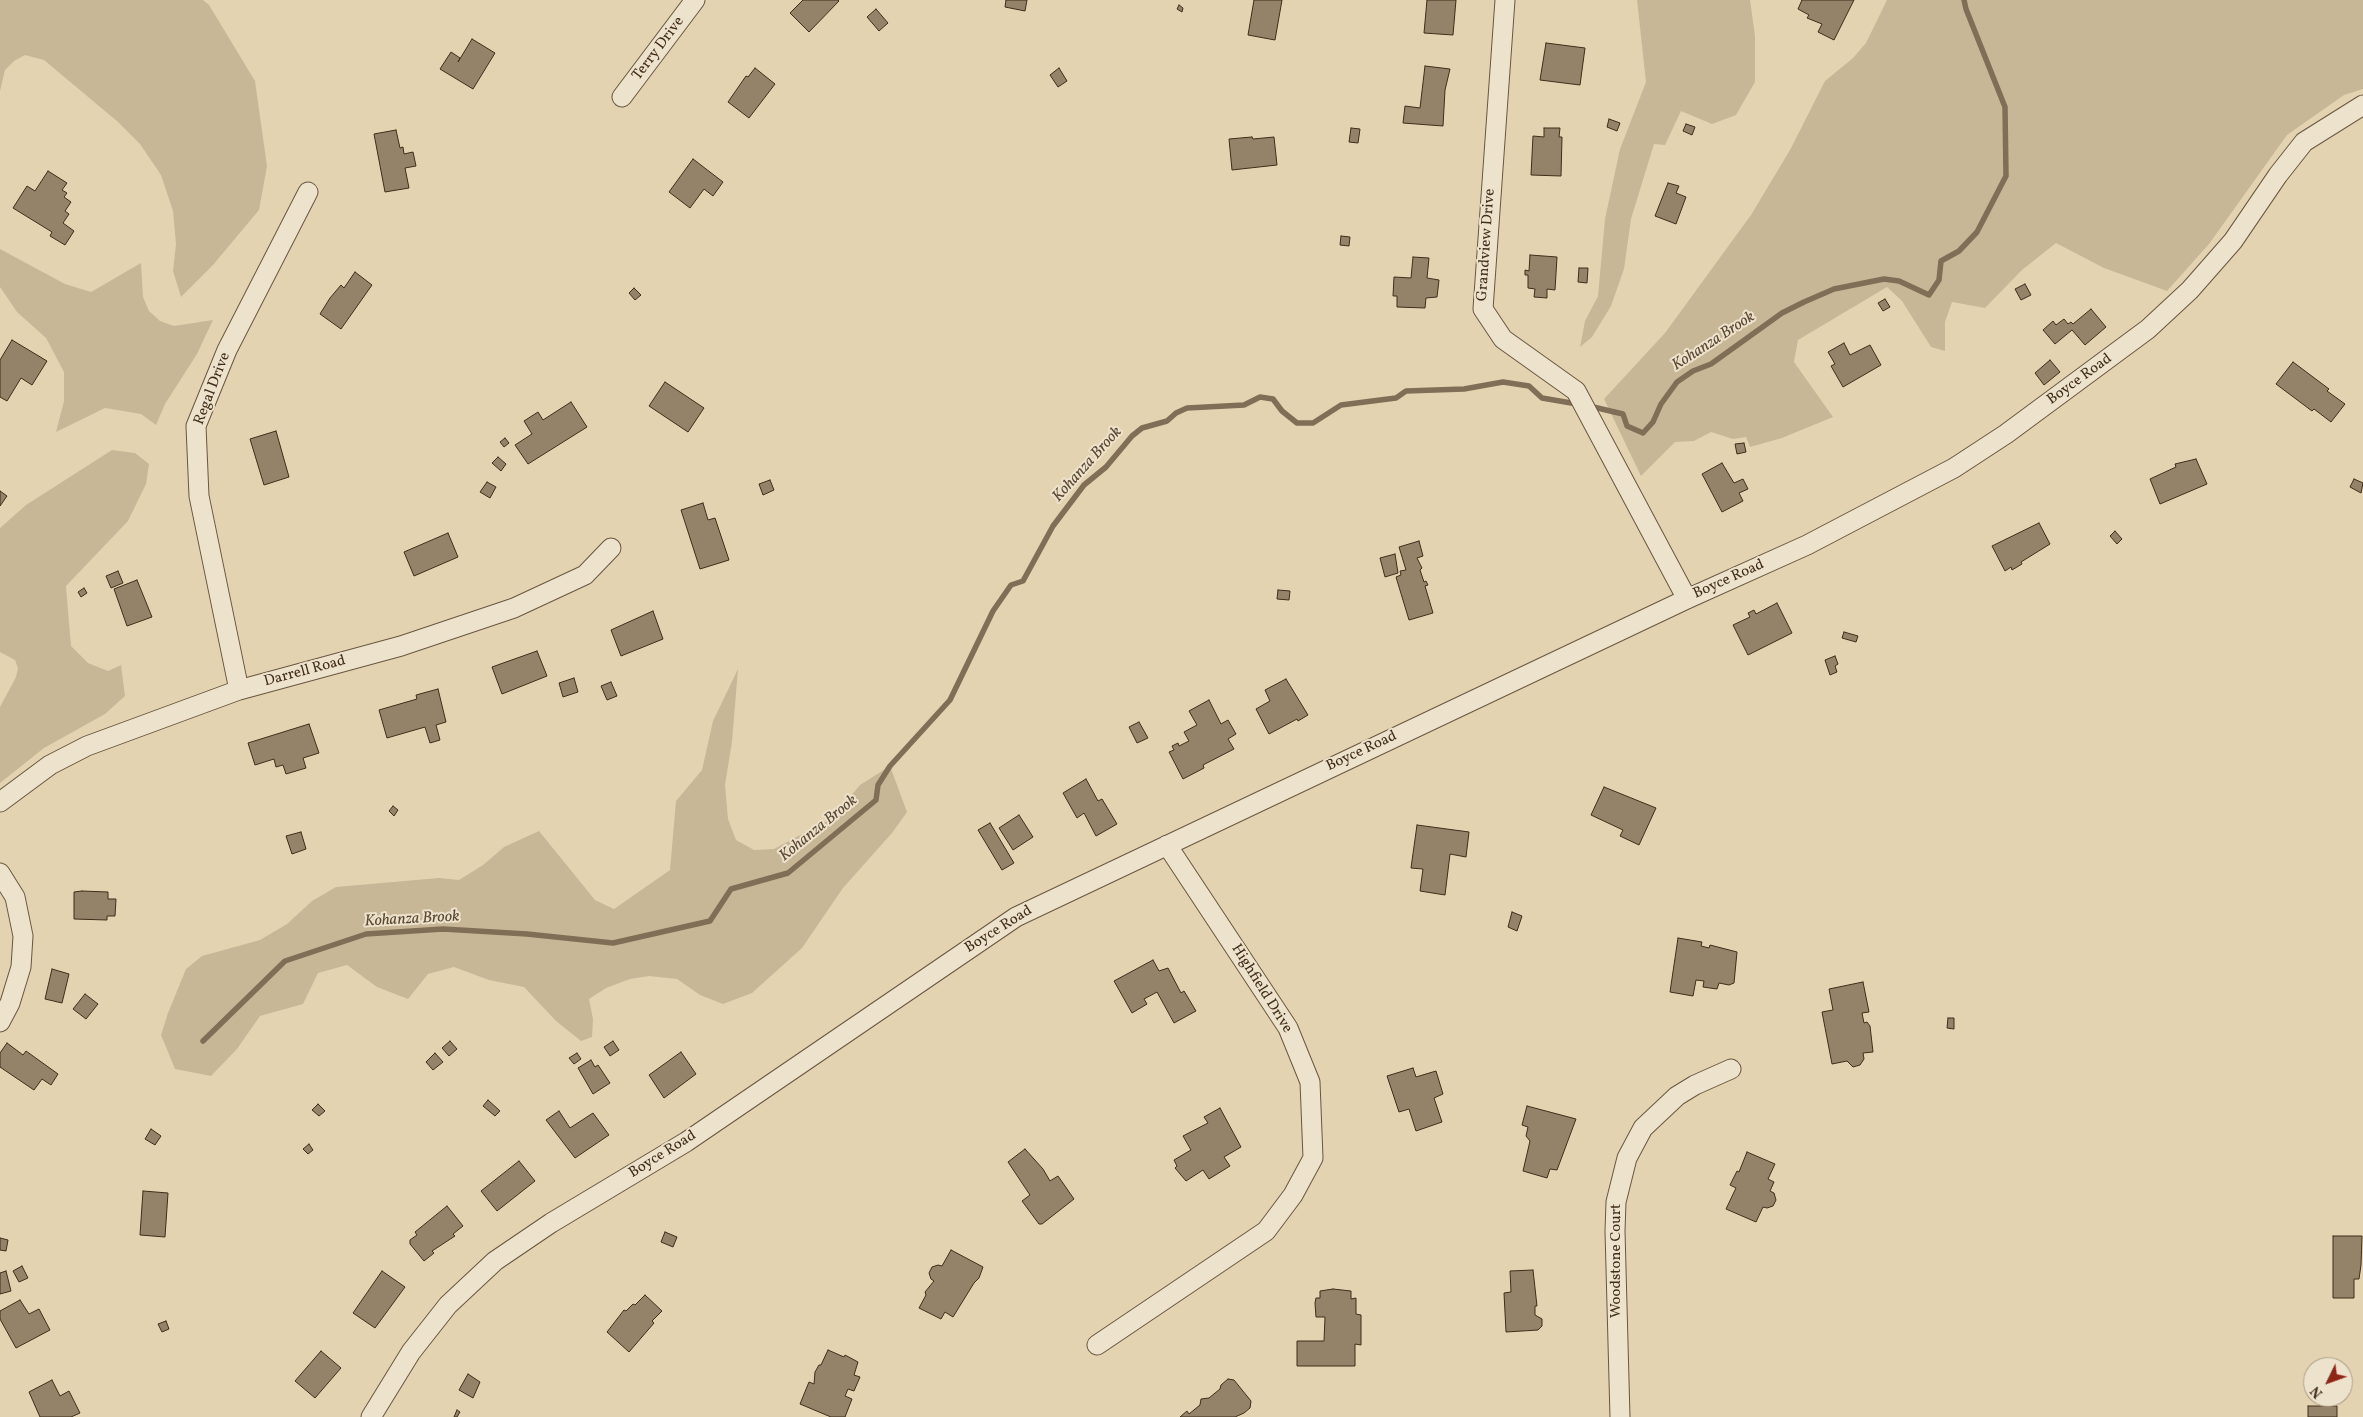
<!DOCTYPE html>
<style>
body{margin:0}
#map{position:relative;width:2363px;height:1417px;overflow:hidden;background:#e4d3b1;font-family:Vollkorn,serif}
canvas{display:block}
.north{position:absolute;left:2303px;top:1357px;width:50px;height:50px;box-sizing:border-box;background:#ede2cc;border:1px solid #a89985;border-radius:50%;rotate:228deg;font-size:14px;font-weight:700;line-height:20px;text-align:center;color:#402c1a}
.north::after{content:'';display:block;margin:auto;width:18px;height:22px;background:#8f2418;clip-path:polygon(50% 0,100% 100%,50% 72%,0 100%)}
</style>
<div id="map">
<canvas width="2363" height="1417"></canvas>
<div class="north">N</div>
</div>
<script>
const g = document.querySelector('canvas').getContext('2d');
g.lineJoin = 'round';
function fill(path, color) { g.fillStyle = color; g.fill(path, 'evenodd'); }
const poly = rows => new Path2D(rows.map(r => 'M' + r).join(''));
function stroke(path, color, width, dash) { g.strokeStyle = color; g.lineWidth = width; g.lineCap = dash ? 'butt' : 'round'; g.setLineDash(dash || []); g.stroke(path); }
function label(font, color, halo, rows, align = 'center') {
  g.font = font + ' Vollkorn,serif'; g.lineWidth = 4; g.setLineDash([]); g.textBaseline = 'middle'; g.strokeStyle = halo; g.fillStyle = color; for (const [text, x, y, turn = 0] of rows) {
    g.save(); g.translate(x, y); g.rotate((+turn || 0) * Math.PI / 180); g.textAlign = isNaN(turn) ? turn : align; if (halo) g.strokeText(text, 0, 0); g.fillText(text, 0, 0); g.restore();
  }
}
const green = poly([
 [0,0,203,0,209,5,255,81,267,166,259,210,213,265,181,297,173,271,176,244,173,211,161,175,140,144,118,122,44,60,25,55,14,61,5,70,0,91],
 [1637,0,1750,0,1755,36,1755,82,1736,115,1712,124,1681,111,1665,145,1654,144,1631,219,1624,269,1611,306,1592,337,1580,347,1585,321,1598,296,1605,219,1620,149,1646,82],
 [1887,0,2363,0,2363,89,2344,95,2287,135,2209,244,2167,291,2104,268,2056,243,2022,270,1985,308,1952,302,1945,322,1945,351,1931,347,1902,301,1887,287,1798,340,1794,362,1833,417,1782,438,1750,447,1746,437,1733,439,1711,432,1694,441,1675,442,1641,476,1604,399,1665,333,1751,215,1790,150,1825,81,1853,58,1866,43],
 [0,249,65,284,91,292,141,263,143,297,149,311,160,321,174,326,213,320,197,354,165,404,156,425,141,414,105,408,56,432,64,401,64,372,46,338,17,312,0,287],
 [112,450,135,453,149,464,146,484,128,521,66,586,71,646,88,663,108,671,121,665,125,696,105,714,44,748,0,783,0,707,16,677,18,668,15,660,0,652,0,528,26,505],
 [738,669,732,742,725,785,728,819,736,840,754,850,774,849,832,818,860,785,890,766,907,812,892,833,843,888,802,948,752,993,723,1004,700,995,677,979,649,976,630,979,606,988,589,999,593,1019,592,1037,581,1041,556,1021,524,987,489,980,454,967,428,974,408,999,377,987,347,965,318,973,303,1004,260,1016,237,1049,211,1076,175,1069,161,1035,168,1013,186,969,202,956,260,940,287,924,312,901,336,887,439,878,459,880,483,865,504,847,539,831,595,900,614,909,670,870,676,801,702,770,713,721]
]);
const stream = poly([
 [1589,406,1623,414,1627,426,1643,433,1653,422,1661,404,1677,382,1693,371,1711,364,1782,313,1804,302,1834,289,1884,279,1899,281,1929,295,1939,280,1941,261,1959,251,1977,232,2006,176,2005,107,1966,9,1964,0],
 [203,1041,285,961,366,934,443,929,527,934,613,943,710,921,731,889,788,873,876,800,878,785,890,766,950,700,993,611,1011,585,1023,581,1053,526,1084,485,1106,467,1132,436,1142,428,1167,421,1176,413,1187,408,1244,405,1260,397,1273,399,1282,411,1297,423,1313,423,1341,405,1396,398,1406,391,1464,389,1503,382,1529,386,1542,398,1577,404]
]);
const building = poly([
 [803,0,838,0,839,1,809,32,790,13,803,0],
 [1006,0,1027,0,1025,11,1005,7,1006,0],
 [1254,0,1282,0,1275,40,1248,35,1254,0],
 [1427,0,1456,0,1453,35,1424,33,1427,0],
 [1802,0,1854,0,1834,40,1818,32,1822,24,1807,18,1809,15,1798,9,1802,0],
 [1179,5,1183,8,1182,12,1177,9,1179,5],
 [876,9,888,23,879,31,867,17,876,9],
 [472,39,495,53,473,89,440,69,451,52,460,58,458,62,472,39],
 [1546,43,1585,48,1580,85,1540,80,1546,43],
 [1425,66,1450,69,1445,90,1443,126,1403,123,1405,106,1420,108,1425,66],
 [755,68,775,84,749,118,728,102,746,76,748,77,755,68],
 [1059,68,1067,81,1058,87,1050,75,1059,68],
 [1609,119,1620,123,1617,131,1607,127,1609,119],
 [1686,124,1695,127,1692,135,1683,131,1686,124],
 [1351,128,1360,129,1358,143,1349,142,1351,128],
 [1544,128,1560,128,1559,137,1562,137,1561,176,1531,175,1533,136,1544,137,1544,128],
 [396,130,400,148,403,147,404,154,413,152,416,166,405,168,409,188,385,192,374,134,396,130],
 [1252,137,1253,139,1274,137,1277,165,1232,170,1229,139,1252,137],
 [693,159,723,182,713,196,704,189,690,208,669,192,693,159],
 [48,171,67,183,62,190,67,193,64,197,71,202,65,211,69,214,63,223,74,231,65,245,50,236,52,232,13,208,27,186,35,191,48,171],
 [1668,183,1679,186,1676,193,1686,197,1676,224,1655,216,1668,183],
 [1341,236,1350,237,1349,246,1340,245,1341,236],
 [1530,255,1557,257,1555,290,1547,289,1547,298,1534,297,1535,289,1528,288,1528,275,1525,275,1525,270,1529,271,1530,255],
 [1413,257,1429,258,1427,278,1439,280,1437,297,1426,298,1425,308,1397,307,1397,296,1393,296,1394,277,1411,278,1413,257],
 [1579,268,1588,268,1587,283,1578,282,1579,268],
 [355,272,372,285,341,329,320,314,330,298,341,285,344,288,355,272],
 [2025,284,2031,295,2021,300,2015,289,2025,284],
 [634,288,641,295,635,300,629,293,634,288],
 [1885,299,1890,307,1883,311,1878,303,1885,299],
 [2091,309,2106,327,2085,345,2072,330,2055,344,2043,330,2053,321,2056,325,2064,319,2068,324,2071,322,2073,324,2091,309],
 [12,340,47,361,32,385,21,378,7,401,0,397,0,360,12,340],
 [1844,343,1850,355,1870,345,1881,365,1843,387,1831,366,1835,364,1828,352,1844,343],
 [2050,360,2060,372,2044,385,2035,373,2050,360],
 [2293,362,2329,389,2327,391,2345,404,2331,422,2314,409,2312,411,2276,384,2293,362],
 [665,382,704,408,688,432,649,406,665,382],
 [571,402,587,427,528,464,515,445,532,434,524,421,538,412,543,420,571,402],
 [276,431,289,477,264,485,250,439,276,431],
 [505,438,509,443,504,447,500,442,505,438],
 [1744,443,1746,452,1737,454,1735,444,1744,443],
 [498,457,506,464,501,471,492,463,498,457],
 [2196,459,2207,484,2160,504,2150,479,2176,467,2175,464,2196,459],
 [1722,463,1734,483,1743,479,1748,489,1739,493,1743,501,1722,512,1702,474,1722,463],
 [2354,479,2363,483,2361,493,2350,487,2354,479],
 [770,480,774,490,763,495,759,484,770,480],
 [487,482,496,487,490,498,480,492,487,482],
 [0,491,7,496,0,506,0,491],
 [703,503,708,520,715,518,729,560,700,569,681,510,703,503],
 [2039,523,2050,544,2021,562,2022,564,2012,570,2011,567,2005,571,1992,546,2039,523],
 [2115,531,2122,539,2117,544,2110,536,2115,531],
 [448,533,458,557,414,576,404,552,448,533],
 [1419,541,1423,556,1417,558,1422,568,1420,570,1424,582,1426,581,1428,585,1425,586,1433,613,1409,620,1396,577,1401,575,1400,571,1406,570,1399,547,1419,541],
 [1395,554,1398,573,1385,577,1380,558,1395,554],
 [118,571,123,583,111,588,106,576,118,571],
 [137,580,152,617,127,626,114,589,137,580],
 [84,588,87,593,81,597,78,592,84,588],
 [1278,590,1290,591,1289,600,1277,599,1278,590],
 [1777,603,1792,633,1748,655,1733,625,1750,617,1748,613,1754,610,1756,614,1777,603],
 [653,611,663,639,621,656,611,630,653,611],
 [1844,632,1858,636,1856,642,1842,638,1844,632],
 [537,651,547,676,502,694,492,667,537,651],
 [1835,656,1838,664,1835,666,1837,672,1830,675,1825,660,1835,656],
 [574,678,578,692,563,697,559,683,574,678],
 [1286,679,1308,715,1298,721,1297,719,1269,734,1256,709,1270,701,1265,690,1286,679],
 [611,682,617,696,607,700,601,686,611,682],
 [438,689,446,722,436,725,440,740,430,743,425,727,387,738,379,710,417,699,416,695,438,689],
 [1209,700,1221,724,1228,720,1236,734,1228,739,1234,749,1203,765,1204,768,1183,779,1169,752,1174,750,1172,746,1178,743,1179,746,1189,741,1184,732,1197,725,1189,711,1209,700],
 [1139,722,1148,738,1137,743,1129,727,1139,722],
 [309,724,319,753,303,758,306,768,286,774,283,765,276,767,274,759,255,765,248,743,309,724],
 [1086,779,1098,801,1102,799,1117,824,1096,836,1084,813,1077,818,1063,793,1086,779],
 [1604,787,1656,808,1639,845,1620,836,1623,830,1591,815,1604,787],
 [393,806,398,810,394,816,389,811,393,806],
 [1019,815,1033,837,1013,850,999,828,1019,815],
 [990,823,1014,863,1002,870,978,830,990,823],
 [1417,825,1469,832,1466,857,1450,854,1445,895,1420,891,1423,869,1411,868,1417,825],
 [301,832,306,849,292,854,286,836,301,832],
 [82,891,108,892,108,899,116,899,115,916,107,916,107,920,74,919,74,892,82,891],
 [1512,912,1522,916,1517,931,1508,927,1512,912],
 [1678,938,1702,942,1701,946,1709,948,1710,945,1737,952,1734,983,1729,985,1719,983,1717,989,1703,987,1704,981,1696,980,1693,996,1670,992,1678,938],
 [1153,960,1159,971,1168,968,1181,993,1184,991,1196,1011,1174,1023,1157,992,1144,999,1147,1004,1132,1013,1114,981,1153,960],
 [52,969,69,974,62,1003,45,999,52,969],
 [1863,982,1869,1012,1862,1013,1864,1023,1867,1022,1870,1026,1873,1052,1863,1053,1864,1059,1860,1065,1853,1067,1847,1061,1832,1064,1822,1012,1833,1010,1829,989,1863,982],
 [85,994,98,1004,86,1019,73,1009,85,994],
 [1948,1018,1954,1018,1954,1029,1947,1028,1948,1018],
 [450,1041,457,1049,449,1056,442,1048,450,1041],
 [613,1041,619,1050,610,1056,604,1047,613,1041],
 [7,1043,23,1055,26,1051,58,1074,51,1085,42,1079,34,1090,0,1067,0,1053,7,1043],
 [681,1052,696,1074,664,1098,649,1075,681,1052],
 [435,1053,443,1062,433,1070,426,1062,435,1053],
 [577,1053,581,1059,574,1064,569,1058,577,1053],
 [591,1060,595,1067,598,1065,610,1083,593,1094,578,1068,591,1060],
 [1413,1068,1416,1077,1436,1071,1443,1094,1434,1098,1442,1122,1416,1131,1409,1109,1399,1112,1387,1076,1413,1068],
 [488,1100,500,1111,495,1116,483,1106,488,1100],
 [318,1104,325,1111,319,1116,312,1110,318,1104],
 [1527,1106,1576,1119,1557,1170,1550,1169,1547,1178,1523,1171,1530,1141,1526,1136,1528,1127,1522,1125,1527,1106],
 [1220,1108,1241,1147,1224,1157,1230,1166,1209,1179,1203,1170,1186,1181,1175,1168,1177,1166,1174,1160,1191,1150,1183,1136,1208,1123,1204,1117,1220,1108],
 [559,1111,570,1128,593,1113,609,1135,575,1158,546,1120,559,1111],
 [151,1129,161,1136,155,1145,145,1139,151,1129],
 [309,1144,313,1150,308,1154,303,1149,309,1144],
 [1025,1149,1043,1169,1050,1181,1058,1176,1074,1199,1042,1224,1039,1224,1022,1201,1030,1195,1008,1162,1025,1149],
 [1747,1152,1775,1164,1768,1179,1774,1182,1770,1191,1774,1193,1776,1200,1773,1206,1767,1208,1763,1207,1756,1222,1726,1209,1736,1188,1730,1185,1737,1171,1739,1172,1747,1152],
 [519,1161,535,1181,497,1211,481,1191,519,1161],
 [143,1191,168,1193,165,1237,140,1235,143,1191],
 [447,1206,463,1226,453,1234,455,1236,432,1251,434,1253,424,1261,410,1244,410,1240,417,1235,415,1232,447,1206],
 [665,1232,677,1237,673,1247,661,1242,665,1232],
 [2333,1236,2362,1236,2361,1265,2359,1279,2354,1279,2354,1298,2333,1298,2333,1236],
 [0,1238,8,1240,6,1251,0,1250,0,1238],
 [951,1250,983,1267,979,1278,974,1283,953,1317,945,1312,941,1319,919,1308,926,1295,925,1292,934,1281,931,1279,929,1273,932,1267,938,1265,942,1266,951,1250],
 [22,1266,28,1278,19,1282,13,1271,22,1266],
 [1533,1270,1537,1306,1535,1306,1535,1315,1542,1319,1542,1326,1538,1330,1506,1332,1504,1293,1511,1292,1510,1271,1533,1270],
 [6,1271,11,1291,0,1294,0,1273,6,1271],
 [382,1271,405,1287,375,1328,353,1313,382,1271],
 [1333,1289,1351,1291,1351,1299,1356,1298,1356,1314,1361,1315,1361,1345,1355,1344,1355,1366,1297,1366,1297,1341,1324,1341,1325,1317,1316,1317,1315,1303,1316,1298,1320,1298,1320,1291,1333,1289],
 [645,1295,662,1311,652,1321,654,1323,629,1352,607,1332,624,1310,626,1311,633,1304,635,1305,645,1295],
 [20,1300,29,1314,39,1309,50,1330,16,1348,0,1319,0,1311,20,1300],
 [166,1321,169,1329,162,1332,158,1324,166,1321],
 [828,1350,844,1357,845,1355,858,1362,854,1375,860,1377,854,1391,848,1389,845,1396,852,1399,845,1417,831,1417,800,1404,809,1382,814,1384,815,1372,819,1365,821,1365,828,1350],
 [321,1351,341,1368,315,1398,295,1381,321,1351],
 [468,1374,480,1382,473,1398,459,1390,468,1374],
 [1228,1379,1234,1380,1251,1401,1250,1408,1244,1413,1235,1417,1180,1417,1187,1411,1189,1414,1200,1405,1201,1399,1209,1398,1220,1389,1221,1385,1228,1379],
 [52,1380,60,1396,69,1391,80,1413,71,1417,40,1417,29,1392,52,1380],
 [2308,1406,2337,1406,2337,1417,2308,1417,2308,1406],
 [457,1410,460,1412,457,1417,454,1417,457,1410]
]);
const minor = poly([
 [1505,0,1483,309,1503,339,1576,391,1687,599],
 [622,97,695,0],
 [239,690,199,496,196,426,227,350,308,192],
 [0,802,50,765,87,746,239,690,401,646,514,608,585,575,611,548],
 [0,873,15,897,23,936,21,967,10,1003,0,1022],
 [1097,1345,1266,1231,1293,1195,1313,1158,1310,1082,1288,1028,1167,845],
 [371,1417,411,1352,448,1305,495,1261,551,1223,686,1142,1016,917,1687,599,1807,545,1954,468,2006,434,2148,329,2190,290,2233,241,2278,175,2304,142,2363,105],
 [1620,1417,1615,1231,1616,1202,1627,1158,1643,1128,1677,1096,1695,1085,1731,1069]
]);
const streetNames = [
 ["Terry Drive",659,49,-53],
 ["Grandview Drive",1487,245,-86],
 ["Boyce Road",2080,380,-36],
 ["Regal Drive",213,389,-69],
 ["Boyce Road",1729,580,-24],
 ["Darrell Road",305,672,-15],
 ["Boyce Road",1362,752,-25],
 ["Boyce Road",999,930,-32],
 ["Highfield Drive",1261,989,58],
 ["Boyce Road",663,1155,-32],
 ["Woodstone Court",1617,1261,-90]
];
const waterNames = [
 ["Kohanza Brook",1714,342,-33],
 ["Kohanza Brook",1088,465,-48],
 ["Kohanza Brook",819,829,-39],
 ["Kohanza Brook",412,920,-3]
];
fill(green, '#c8b797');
stroke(stream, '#816e56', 5.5);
fill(building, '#958369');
stroke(building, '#402c1a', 1);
stroke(minor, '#695640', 21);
stroke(minor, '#ede2cc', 19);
label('15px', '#402c1a', '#ede2cc', streetNames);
label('italic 16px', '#5b4833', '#ede2cc', waterNames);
</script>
